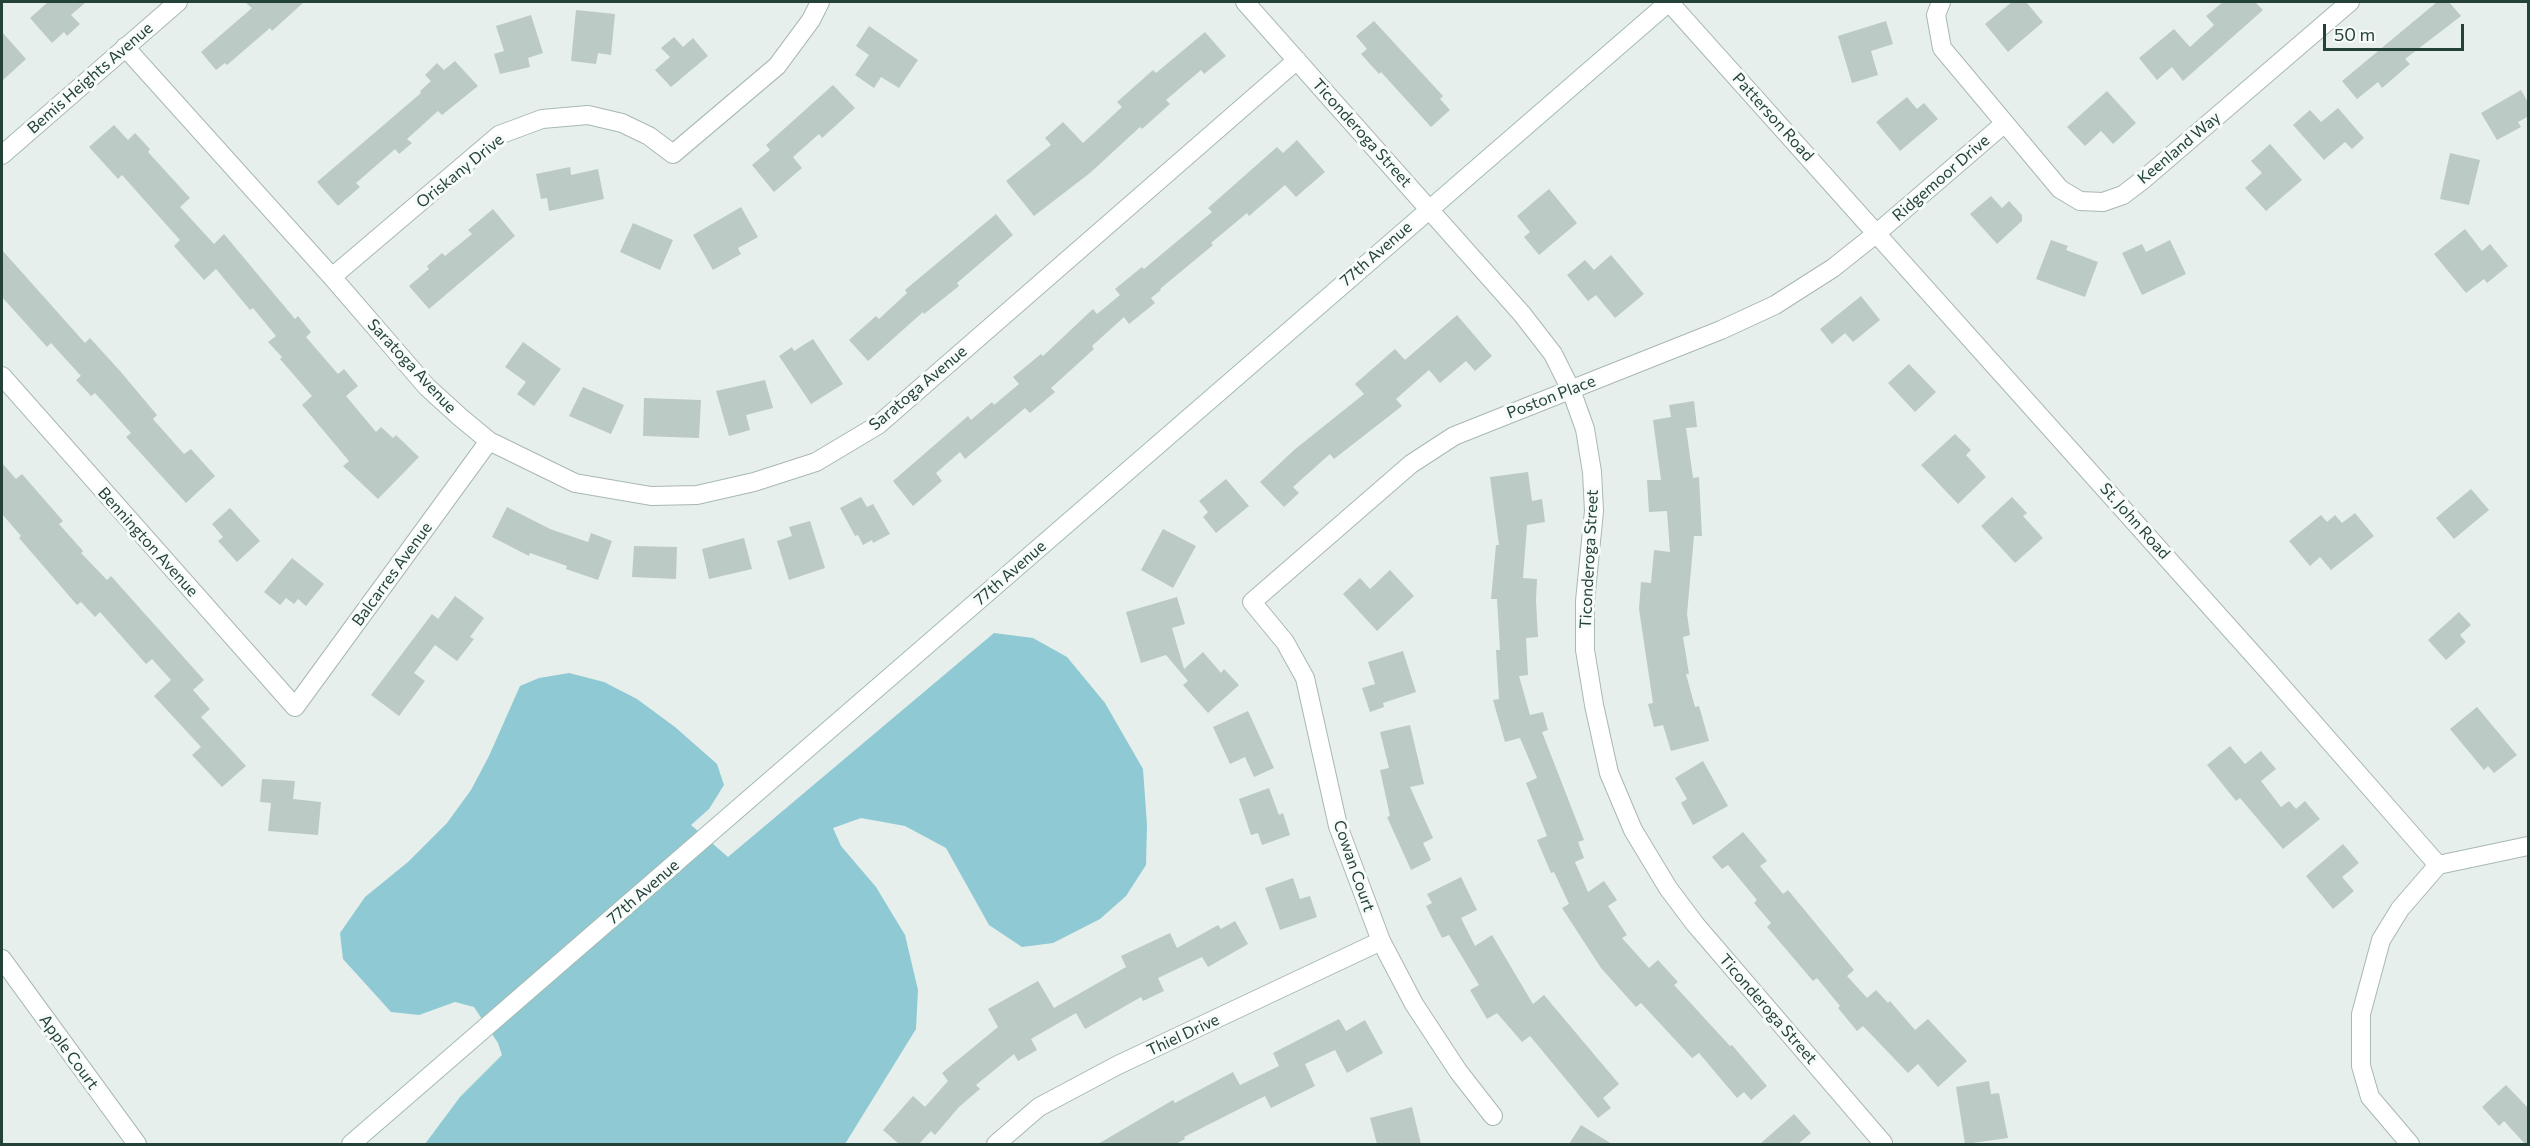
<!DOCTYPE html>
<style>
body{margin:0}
#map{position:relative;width:2530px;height:1146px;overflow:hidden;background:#e6efeb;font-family:Commissioner,sans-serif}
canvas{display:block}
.frame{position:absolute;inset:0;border:3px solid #24423a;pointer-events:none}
.scale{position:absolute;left:2323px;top:24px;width:141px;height:27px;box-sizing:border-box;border:3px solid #24423a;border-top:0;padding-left:8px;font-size:18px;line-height:21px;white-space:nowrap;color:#24423a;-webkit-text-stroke:4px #f7fbf9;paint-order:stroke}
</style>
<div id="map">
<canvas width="2530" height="1146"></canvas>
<div class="frame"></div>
<div class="scale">50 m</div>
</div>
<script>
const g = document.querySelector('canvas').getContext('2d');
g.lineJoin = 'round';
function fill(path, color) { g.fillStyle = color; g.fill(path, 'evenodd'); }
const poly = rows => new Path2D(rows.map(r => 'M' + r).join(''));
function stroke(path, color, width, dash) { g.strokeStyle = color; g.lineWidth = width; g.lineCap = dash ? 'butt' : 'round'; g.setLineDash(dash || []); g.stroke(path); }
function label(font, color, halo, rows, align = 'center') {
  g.font = font + ' Commissioner,sans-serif'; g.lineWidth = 6; g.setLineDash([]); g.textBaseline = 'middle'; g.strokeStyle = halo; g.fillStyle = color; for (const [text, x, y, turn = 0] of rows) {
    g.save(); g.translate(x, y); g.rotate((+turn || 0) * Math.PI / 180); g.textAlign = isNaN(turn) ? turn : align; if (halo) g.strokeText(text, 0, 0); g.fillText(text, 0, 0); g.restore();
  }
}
const water = poly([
 [994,633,1033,638,1067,657,1105,703,1143,769,1147,825,1146,865,1126,896,1100,919,1053,943,1022,947,989,925,946,848,905,826,861,818,833,828,841,846,876,887,905,935,918,990,916,1029,845,1144,425,1144,460,1097,502,1055,498,1043,474,1007,455,1002,419,1015,391,1012,343,959,340,933,365,897,408,862,447,823,471,790,489,756,520,686,539,678,569,673,604,682,637,699,675,727,717,764,724,785,709,809,691,825,728,857]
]);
const building = poly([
 [48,2,86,2,71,15,80,24,67,36,64,32,52,43,30,18],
 [245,2,304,2,272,31,270,28,227,65,225,63,216,70,201,52,252,8],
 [2012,2,2026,2,2043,22,2008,52,1985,24],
 [2223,2,2255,2,2263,10,2183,81,2172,67,2157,80,2139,58,2174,29,2190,47,2214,25,2206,16],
 [2437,2,2449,2,2461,16,2405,59,2410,64,2382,88,2378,82,2357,99,2342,81],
 [576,10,615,14,611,55,598,53,596,64,571,61],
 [531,15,543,53,528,58,530,67,500,74,494,54,504,51,496,26],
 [1374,21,1443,96,1440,99,1450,110,1431,127,1381,72,1379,74,1361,54,1367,49,1356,36],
 [1886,21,1893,44,1871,51,1878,75,1852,83,1838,36],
 [869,26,918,60,899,88,881,77,874,88,855,75,869,55,856,46],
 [2,32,26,59,2,81],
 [1205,32,1226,56,1204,74,1201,70,1166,100,1170,104,1142,129,1140,127,1090,173,1034,216,1006,181,1051,145,1045,138,1063,122,1083,143,1122,107,1117,102,1153,70,1156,73],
 [674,37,683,47,693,38,708,56,671,87,655,70,670,57,661,48],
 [455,61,478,86,442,115,438,111,407,139,412,143,399,154,395,149,386,157,356,183,360,187,338,206,317,182,421,93,420,91,431,81,425,75,437,63,444,70],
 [833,85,855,108,822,138,819,134,793,157,802,168,774,192,752,165,770,150,766,145],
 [2521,90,2529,104,2529,116,2518,122,2521,127,2497,140,2481,113],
 [2107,91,2136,123,2113,144,2101,131,2085,146,2067,127],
 [1907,97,1917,109,1924,103,1938,119,1900,151,1876,122],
 [2338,108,2364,138,2352,149,2345,142,2324,160,2293,125,2310,110,2321,122],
 [114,125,128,140,135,133,150,149,148,152,190,198,180,207,214,244,224,234,295,319,298,316,311,332,306,337,338,374,344,369,358,386,346,396,376,432,381,427,393,438,396,435,419,457,378,499,343,466,349,461,302,405,312,396,280,359,282,357,268,342,276,336,253,308,250,310,216,269,204,280,174,246,180,240,122,175,118,179,89,147],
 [1297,140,1325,172,1296,197,1285,185,1249,216,1247,213,1211,243,1213,245,1160,289,1161,290,1151,298,1155,303,1129,324,1124,317,1092,346,1094,349,1051,388,1055,392,1030,413,1025,408,965,459,960,452,936,473,942,481,913,506,893,481,968,416,971,420,992,402,994,405,1019,384,1013,377,1041,354,1043,356,1093,309,1097,314,1120,295,1115,289,1142,267,1144,269,1212,212,1208,208,1277,147,1283,153],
 [2270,144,2302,180,2266,211,2245,188,2262,173,2251,161],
 [2450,153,2480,160,2469,205,2440,199],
 [570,167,571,175,598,169,604,199,549,211,547,198,541,199,536,174],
 [1549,189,1577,223,1539,255,1524,237,1530,232,1517,216],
 [1991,196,2002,208,2009,201,2022,215,2022,221,1997,244,1970,214],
 [741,207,758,237,738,248,741,254,713,270,693,235],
 [493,209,515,236,429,309,409,286,429,269,427,266,442,253,445,256,472,234,468,230],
 [996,214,1013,235,957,283,959,286,924,314,923,312,868,361,849,340,876,316,879,319,907,293,905,290],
 [633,223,673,240,660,270,620,252],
 [2465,229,2482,251,2490,244,2508,266,2487,283,2484,279,2466,293,2434,254],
 [2051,240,2068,246,2066,250,2098,262,2085,297,2036,279],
 [2170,240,2186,274,2142,295,2122,253,2142,244,2146,252],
 [2,250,85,343,90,338,120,371,157,415,153,419,184,454,191,449,215,476,186,503,126,437,131,433,95,393,91,396,76,380,81,376,51,343,47,347,2,297],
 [1611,255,1644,294,1615,318,1596,295,1588,301,1567,275,1585,260,1594,270],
 [1861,296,1880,320,1853,342,1845,333,1832,344,1820,329],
 [1457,315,1492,356,1475,371,1466,361,1440,383,1429,370,1396,399,1402,406,1334,459,1330,454,1293,487,1299,493,1284,507,1260,482,1294,450,1364,394,1355,384,1395,349,1405,360],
 [813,339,843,384,811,404,779,356,792,347,794,351],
 [523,342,561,369,534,406,517,394,526,382,505,367],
 [1909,364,1936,392,1915,412,1888,383],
 [765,380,773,408,746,415,750,430,729,436,716,391],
 [583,387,624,405,611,434,569,416],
 [644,398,701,400,699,438,643,436],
 [1694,401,1697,427,1686,428,1693,478,1699,477,1702,536,1694,536,1687,614,1690,635,1683,637,1689,674,1686,674,1695,707,1699,706,1709,741,1671,751,1663,725,1654,727,1648,704,1653,703,1639,609,1641,582,1651,583,1654,550,1670,552,1667,511,1649,512,1647,480,1661,480,1653,420,1671,417,1669,405],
 [1955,434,1971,450,1966,455,1986,477,1958,504,1921,465],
 [2,463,16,479,22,474,63,521,59,524,83,551,81,553,107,580,111,576,204,680,193,690,210,709,201,717,246,766,222,787,192,755,201,747,154,696,171,680,152,659,146,664,100,612,95,617,81,602,77,605,19,538,21,536,2,514],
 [1528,472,1532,501,1542,499,1545,522,1527,525,1523,578,1537,579,1536,601,1538,637,1526,638,1528,675,1519,676,1530,715,1543,712,1548,730,1542,732,1584,840,1578,842,1584,858,1575,862,1588,892,1604,881,1617,900,1608,906,1627,935,1622,938,1649,968,1658,960,1678,982,1674,985,1730,1046,1732,1045,1767,1086,1751,1100,1744,1092,1737,1098,1699,1053,1692,1058,1641,1003,1636,1007,1601,968,1562,908,1569,904,1554,872,1551,873,1537,840,1547,836,1526,783,1537,778,1520,738,1505,742,1493,700,1499,699,1496,650,1500,650,1497,599,1491,599,1496,545,1499,545,1490,477],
 [1226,479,1249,506,1216,533,1203,517,1208,512,1199,501],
 [2471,489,2489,510,2454,539,2436,518],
 [861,497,867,507,873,504,890,534,873,543,872,540,863,545,858,535,855,536,840,508],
 [2012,497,2027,513,2023,516,2043,538,2015,563,1981,526],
 [507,507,550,529,588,542,591,533,612,541,598,580,566,569,567,566,530,553,529,556,492,537],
 [230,508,260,541,237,562,218,541,223,537,212,524],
 [2355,513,2374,536,2331,570,2320,557,2310,566,2289,541,2321,515,2327,522,2335,515,2342,523],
 [810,521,825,568,789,580,777,541,792,536,789,527],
 [1163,529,1196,546,1173,588,1141,570],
 [744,538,752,569,709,579,702,549],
 [634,546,677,547,676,579,632,577],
 [292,558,324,584,306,606,298,599,294,604,286,598,280,605,264,592],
 [1390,570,1414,596,1377,631,1343,594,1360,578,1370,589],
 [455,596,484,618,470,637,474,639,457,661,435,645,414,673,425,681,399,716,371,695,432,614,438,619],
 [1177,597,1185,624,1172,628,1184,669,1203,652,1221,673,1224,669,1239,685,1208,713,1183,685,1188,681,1166,655,1141,663,1126,612],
 [2459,612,2471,625,2460,635,2466,642,2446,660,2428,640],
 [1403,651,1416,692,1383,703,1384,707,1370,712,1362,688,1375,684,1368,662],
 [2477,707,2517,755,2494,773,2488,766,2484,770,2450,729],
 [1248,711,1274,768,1254,777,1245,757,1230,764,1213,727],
 [1410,725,1424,784,1410,787,1433,838,1423,843,1431,860,1411,870,1387,817,1390,816,1380,770,1389,768,1380,732],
 [2230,746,2245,764,2261,751,2276,769,2261,781,2281,807,2289,801,2296,809,2305,801,2320,819,2283,849,2240,798,2236,801,2207,765],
 [1703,761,1728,806,1693,825,1681,803,1687,799,1675,778],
 [262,779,295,781,293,799,321,802,318,835,268,831,271,803,260,802],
 [1269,788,1279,815,1283,813,1290,835,1262,845,1258,833,1251,835,1239,799],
 [1743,832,1767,861,1760,866,1783,894,1788,890,1854,970,1847,976,1867,998,1876,990,1888,1003,1890,1001,1915,1030,1928,1019,1967,1061,1938,1087,1918,1064,1908,1073,1863,1026,1857,1031,1838,1008,1840,1006,1817,978,1813,981,1767,927,1771,923,1754,903,1757,900,1728,865,1722,869,1712,857],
 [2343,844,2359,863,2342,877,2354,891,2333,909,2306,876],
 [1461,877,1477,910,1461,918,1475,946,1492,935,1533,1004,1544,995,1619,1084,1603,1098,1611,1108,1598,1118,1530,1036,1522,1042,1497,1013,1487,1019,1470,990,1479,985,1449,935,1442,938,1426,906,1432,903,1427,894],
 [1293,878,1300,899,1310,896,1317,917,1280,930,1265,888],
 [1235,921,1248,944,1208,967,1202,957,1158,978,1164,991,1143,1001,1141,997,1085,1029,1076,1013,1031,1039,1037,1050,1018,1061,1014,1054,976,1085,980,1089,959,1107,935,1135,931,1131,919,1144,899,1144,883,1130,913,1096,925,1107,948,1081,942,1073,998,1027,988,1009,1038,981,1054,1008,1126,967,1121,956,1170,933,1177,948,1218,925,1221,929],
 [1339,1019,1346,1031,1365,1020,1383,1053,1347,1073,1335,1050,1305,1064,1315,1086,1271,1108,1265,1096,1184,1137,1185,1139,1176,1144,1098,1144,1173,1100,1175,1103,1233,1072,1240,1085,1279,1066,1273,1053],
 [1989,1081,1991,1094,1999,1093,2008,1138,1965,1144,1956,1087],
 [2506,1085,2529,1109,2529,1144,2525,1144,2504,1121,2499,1126,2482,1107],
 [1412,1107,1421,1144,1377,1144,1370,1118],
 [1794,1114,1811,1133,1798,1144,1760,1144],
 [1581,1125,1612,1144,1569,1144]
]);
const street = poly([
 [1245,2,1522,314,1553,354,1571,390,1585,429,1592,472,1594,511,1585,601,1585,650,1594,705,1609,773,1633,830,1668,888,1695,924,1883,1143,1882,1144],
 [1669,2,2268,671,2438,865],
 [1941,2,1936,15,1942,48,2060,189,2080,201,2103,202,2123,195,2144,179,2350,2],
 [125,47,332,277,427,387,460,417,489,441,575,483,651,496,697,495,754,482,816,462,878,425,1297,60],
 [2,155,178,2],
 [332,277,499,135,542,119,588,115,622,123,649,136,673,154,777,66,811,20,820,2],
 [2,376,295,707,489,441],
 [2438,865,2528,846],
 [2,959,137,1144],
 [1493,1116,1458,1071,1414,1004,1381,941,1338,826,1305,678,1285,642,1252,602,1411,464,1454,436,1721,330,1775,305,1833,268,1877,233,2005,123],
 [996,1144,1039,1107,1118,1065,1381,941],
 [2410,1144,2370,1097,2361,1066,2361,1014,2381,940,2400,909,2438,865]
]);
const secondary = poly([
 [351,1144,1669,2]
]);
const streetNames = [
 ["Bemis Heights Avenue",90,78,-41],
 ["Patterson Road",1773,117,48],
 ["Ticonderoga Street",1362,133,48],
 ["Keenland Way",2179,148,-40],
 ["Oriskany Drive",460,171,-39],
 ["Ridgemoor Drive",1941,178,-41],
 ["77th Avenue",1376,254,-41],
 ["Saratoga Avenue",412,366,47],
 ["Saratoga Avenue",918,388,-40],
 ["Poston Place",1551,397,-21],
 ["St. John Road",2135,521,48],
 ["Bennington Avenue",148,542,48],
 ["Ticonderoga Street",1589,559,-87],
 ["77th Avenue",1010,573,-41],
 ["Balcarres Avenue",392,574,-54],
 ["Cowan Court",1354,866,71],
 ["77th Avenue",643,892,-41],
 ["Ticonderoga Street",1768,1009,49],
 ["Thiel Drive",1183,1035,-25],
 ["Apple Court",69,1052,54]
];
fill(water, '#8ec9d4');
fill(building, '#bbcac4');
stroke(street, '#a8b8b2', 20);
stroke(secondary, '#a4bbb3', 20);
stroke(street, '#fff', 18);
stroke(secondary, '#fff', 18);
label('16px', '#24423a', '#f7fbf9', streetNames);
</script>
